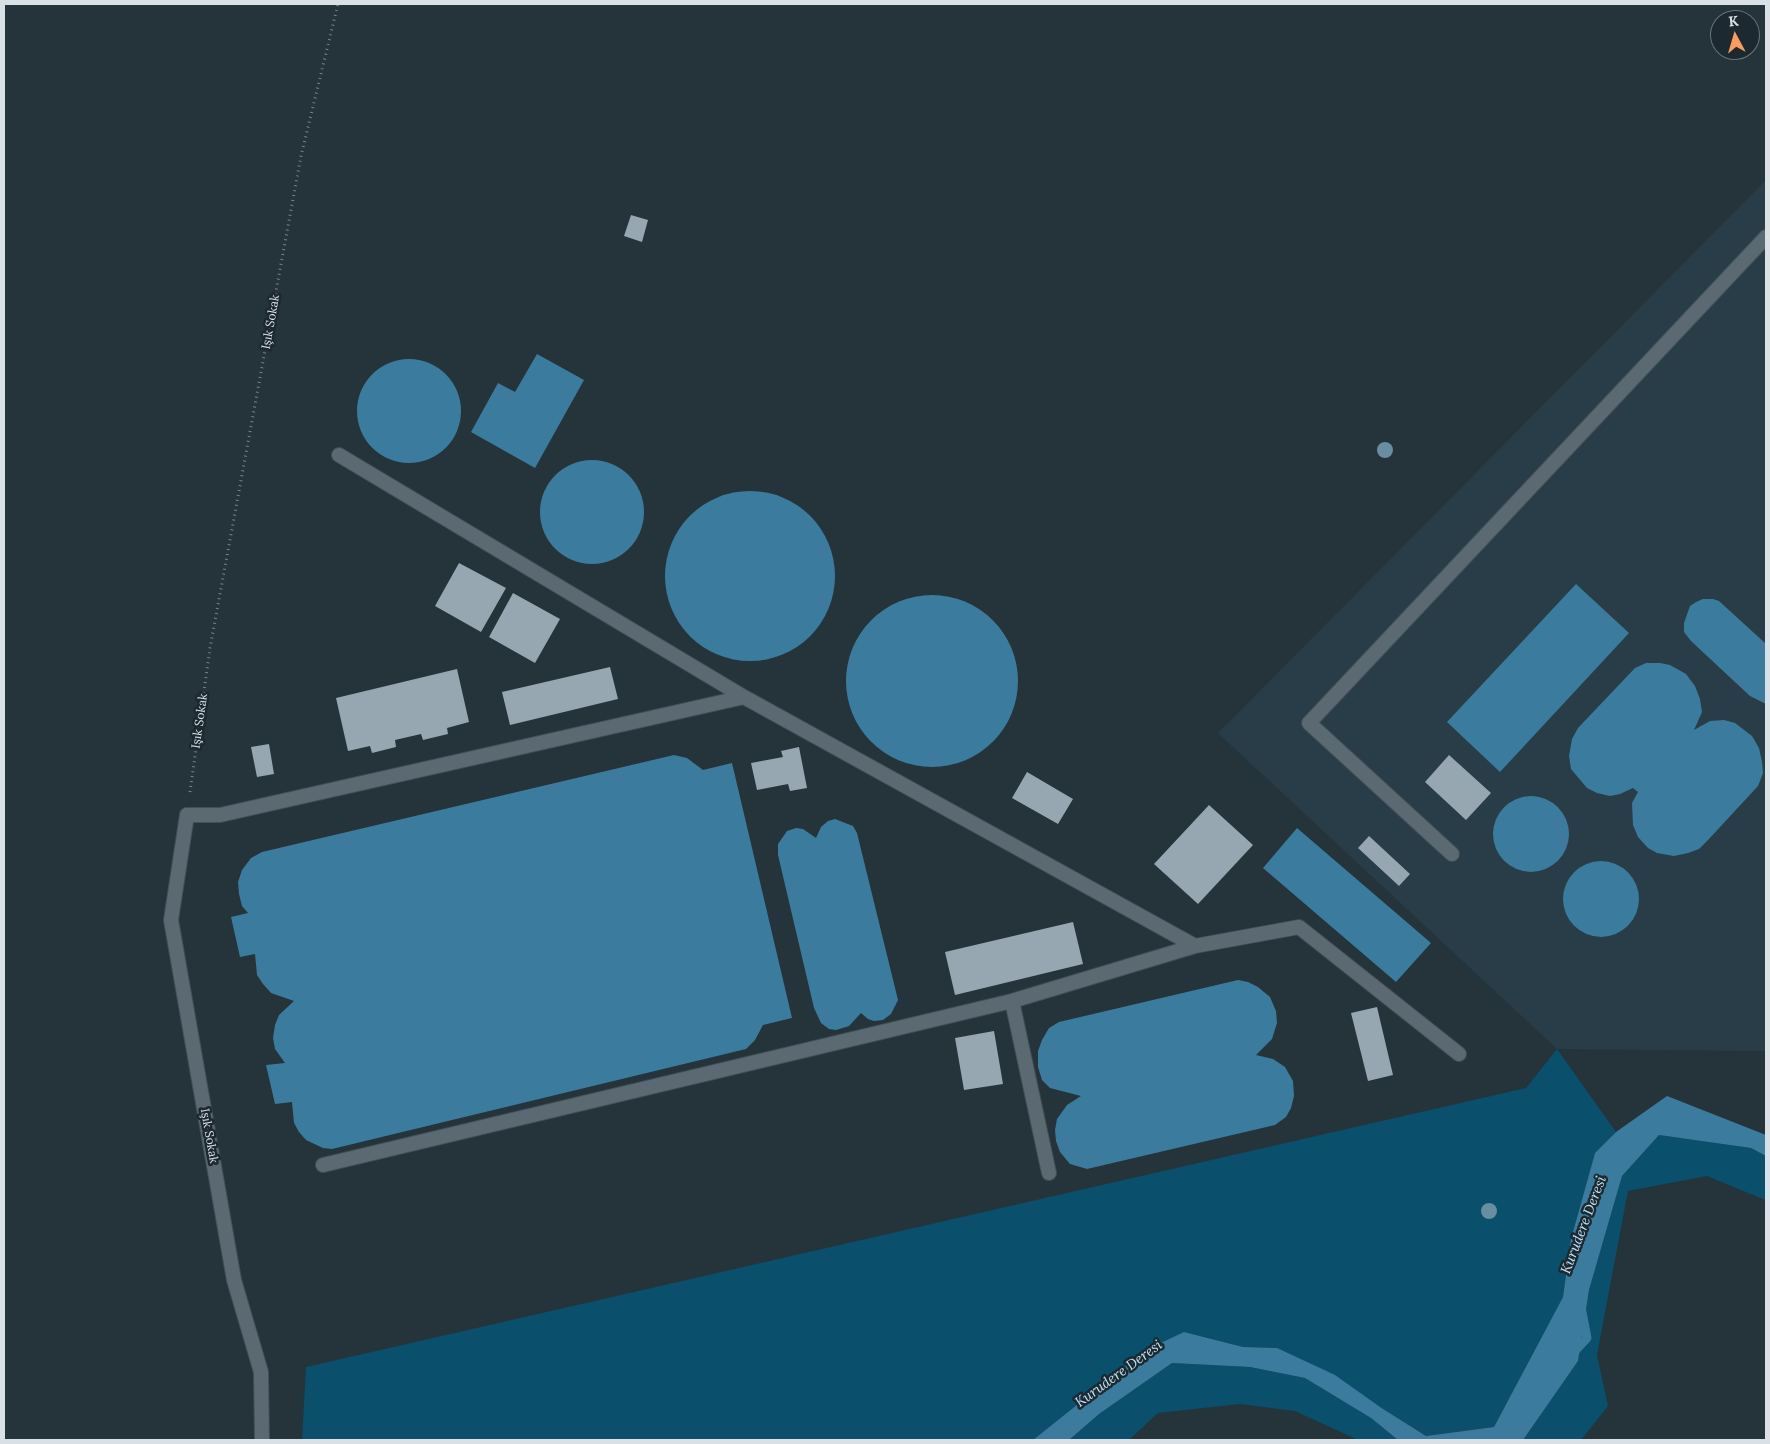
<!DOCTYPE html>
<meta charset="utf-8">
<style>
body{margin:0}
#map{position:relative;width:1770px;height:1444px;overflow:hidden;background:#25333b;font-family:Lora,serif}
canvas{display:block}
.frame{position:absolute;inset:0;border:5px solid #d9e1e6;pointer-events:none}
.north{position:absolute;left:1710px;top:10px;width:50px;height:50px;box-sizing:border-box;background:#1c2930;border:1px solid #687379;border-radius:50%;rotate:354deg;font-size:14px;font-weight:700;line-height:20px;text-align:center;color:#d9e1e6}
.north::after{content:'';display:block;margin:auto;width:18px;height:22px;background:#fe9b58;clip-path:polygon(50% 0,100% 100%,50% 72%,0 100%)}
</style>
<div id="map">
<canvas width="1770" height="1444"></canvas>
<div class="frame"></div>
<div class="north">K</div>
</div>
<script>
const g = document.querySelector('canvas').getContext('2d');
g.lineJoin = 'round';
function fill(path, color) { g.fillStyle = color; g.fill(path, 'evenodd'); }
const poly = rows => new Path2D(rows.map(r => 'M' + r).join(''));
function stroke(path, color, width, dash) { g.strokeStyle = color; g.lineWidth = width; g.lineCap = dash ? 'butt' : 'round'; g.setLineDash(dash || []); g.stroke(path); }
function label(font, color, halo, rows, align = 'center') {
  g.font = font + ' Lora,serif'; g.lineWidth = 5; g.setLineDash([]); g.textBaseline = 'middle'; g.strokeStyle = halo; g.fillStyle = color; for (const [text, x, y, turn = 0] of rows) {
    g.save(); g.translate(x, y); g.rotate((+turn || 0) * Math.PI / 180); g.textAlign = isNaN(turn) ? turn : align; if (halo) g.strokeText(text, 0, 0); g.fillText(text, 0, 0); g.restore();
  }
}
const built = poly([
 [1766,180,1766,1051,1557,1049,1218,733]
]);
const green = poly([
 [1557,1049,1616,1132,1595,1153,1571,1239,1563,1297,1494,1427,1426,1436,1380,1407,1277,1348,1243,1347,1184,1332,1080,1404,1033,1440,302,1440,306,1367,1526,1088],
 [1659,1135,1751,1148,1766,1156,1766,1202,1765,1200,1707,1176,1628,1191,1597,1355,1608,1406,1581,1440,1523,1440,1578,1361,1589,1290,1622,1176],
 [1172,1363,1250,1367,1305,1378,1371,1418,1398,1440,1358,1440,1295,1411,1240,1404,1158,1413,1129,1440,1069,1440,1099,1414]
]);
const water = poly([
 [537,354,584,380,535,468,471,432,498,383,515,392],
 '357 411a52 52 0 1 1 104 0a52 52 0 1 1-104 0Z',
 '540 512a52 52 0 1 1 104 0a52 52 0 1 1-104 0Z',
 '665 576a85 85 0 1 1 170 0a85 85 0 1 1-170 0Z',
 [1576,584,1629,633,1500,772,1447,722],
 '846 681a86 86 0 1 1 172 0a86 86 0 1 1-172 0Z',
 [1703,599,1713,599,1719,601,1766,644,1766,704,1750,696,1691,641,1684,632,1684,623,1690,606,1696,602],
 [1646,663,1660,663,1670,665,1686,674,1695,686,1700,699,1702,712,1694,730,1710,721,1724,720,1735,723,1752,736,1759,748,1762,762,1763,773,1758,786,1708,840,1699,849,1688,853,1674,856,1657,853,1648,848,1638,837,1633,825,1632,803,1638,792,1633,788,1620,794,1610,796,1597,793,1587,788,1571,769,1569,756,1572,739,1578,728,1635,668],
 [674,755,687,758,703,770,732,763,792,1018,763,1025,755,1040,746,1049,332,1149,323,1148,306,1140,299,1132,294,1123,292,1102,275,1104,266,1065,285,1063,275,1049,273,1038,275,1025,279,1015,294,1001,271,993,263,984,257,975,255,954,240,957,231,917,248,913,242,906,239,894,238,882,242,870,251,858,262,852],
 '1493 834a38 38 0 1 1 76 0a38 38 0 1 1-76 0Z',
 [835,819,853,826,857,833,898,1000,891,1014,883,1020,874,1021,868,1019,861,1013,849,1026,836,1030,829,1029,821,1023,814,1008,778,855,778,844,787,831,796,828,803,829,816,838,821,827,828,821],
 [1297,828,1431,943,1396,982,1263,868],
 '1563 899a38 38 0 1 1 76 0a38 38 0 1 1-76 0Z',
 [1238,980,1248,982,1258,987,1270,997,1276,1011,1277,1023,1272,1039,1256,1055,1273,1059,1285,1067,1293,1081,1294,1096,1291,1108,1286,1117,1275,1125,1087,1169,1070,1164,1060,1152,1056,1141,1055,1130,1057,1119,1067,1105,1081,1096,1050,1088,1042,1080,1038,1067,1038,1051,1042,1040,1049,1028,1059,1022],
 [1667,1096,1766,1135,1766,1156,1751,1148,1659,1135,1622,1176,1589,1290,1578,1361,1523,1440,1398,1440,1371,1418,1305,1378,1250,1367,1172,1363,1099,1414,1069,1440,1033,1440,1146,1350,1184,1332,1243,1347,1277,1348,1335,1375,1380,1407,1426,1436,1494,1427,1563,1297,1571,1239,1595,1153,1616,1132]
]);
const stream = poly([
 [1573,1353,1587,1338,1582,1312]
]);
const building = poly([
 [631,215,648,220,642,242,624,236],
 [459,563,506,588,481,632,435,606],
 [513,593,560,619,535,663,489,637],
 [610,667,618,699,510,725,502,692],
 [457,669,469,722,447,728,448,734,423,740,421,734,395,740,396,747,372,753,370,746,348,751,336,698],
 [269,744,274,774,257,777,251,747],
 [799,747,807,788,790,791,788,784,757,790,751,763,783,757,781,751],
 [1449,755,1491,793,1466,820,1425,782],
 [1027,772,1073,799,1058,824,1012,798],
 [1209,805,1253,845,1198,904,1154,864],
 [1369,836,1410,874,1399,886,1358,848],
 [1073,922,1083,964,955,995,945,952],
 [1377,1007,1393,1075,1368,1081,1351,1013],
 [994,1031,1003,1084,964,1090,955,1038]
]);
const path = poly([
 [190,792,210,648,301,156,338,4]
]);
const service = poly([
 [187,815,220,815,744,697],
 [1452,854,1309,723,1766,237],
 [1195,946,1299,927,1459,1054],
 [1012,1001,1049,1173],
 [323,1165,1012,1001,1195,946,744,697,339,455]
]);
const minor = poly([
 [187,815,171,920,234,1280,261,1372,262,1440]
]);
const trees = [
 [1385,450],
 [1489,1211]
];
const streetNames = [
 ["Işık Sokak",271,322,-80],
 ["Işık Sokak",200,721,-82],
 ["Işık Sokak",209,1136,80]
];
const waterNames = [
 ["Kurudere Deresi",1584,1225,-69],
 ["Kurudere Deresi",1119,1374,-36]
];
fill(built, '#283d48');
fill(green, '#0a4f6c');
fill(water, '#3b7c9e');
stroke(stream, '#3b7c9e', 9);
fill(building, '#97a7b1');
stroke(service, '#434e55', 16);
stroke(minor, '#434e55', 16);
stroke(path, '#788389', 3, [1, 4]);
stroke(service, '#5b6a72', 14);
stroke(minor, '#5b6a72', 14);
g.fillStyle = '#698da1';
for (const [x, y] of trees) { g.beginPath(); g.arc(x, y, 8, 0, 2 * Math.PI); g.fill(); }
label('12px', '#d9e1e6', '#1c2930', streetNames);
label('italic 14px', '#bee1f5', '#1c2930', waterNames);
</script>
